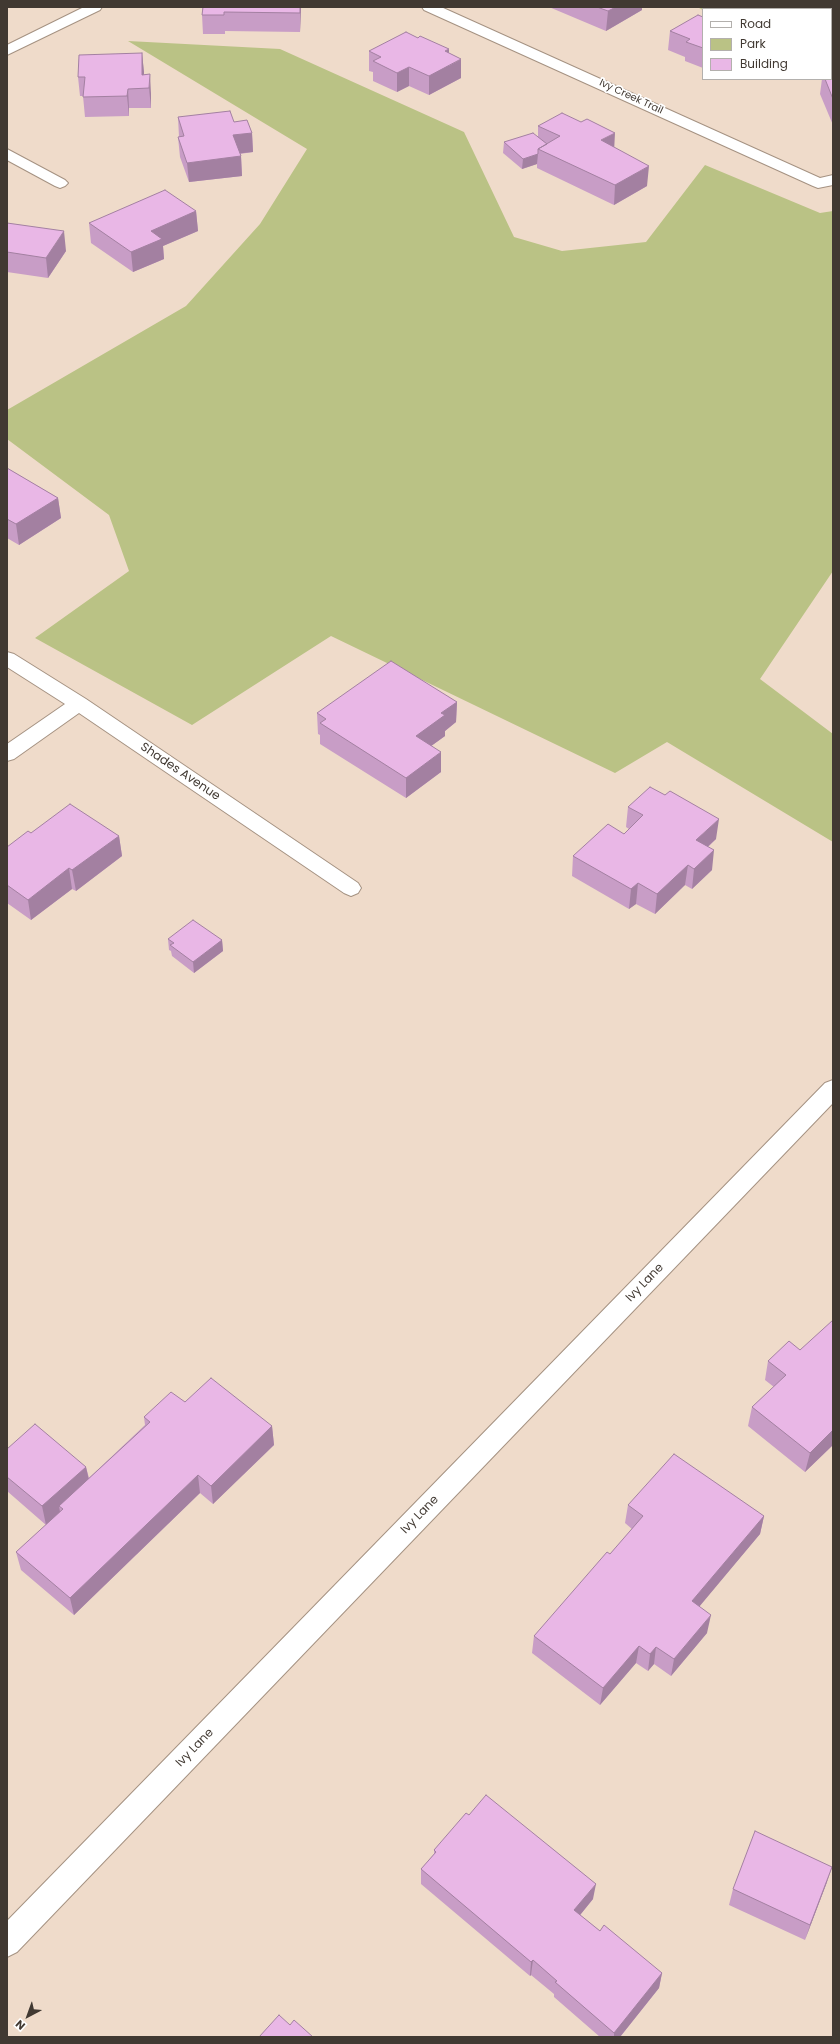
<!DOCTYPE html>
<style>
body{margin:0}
#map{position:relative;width:840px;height:2044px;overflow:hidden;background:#efdbca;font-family:Poppins,sans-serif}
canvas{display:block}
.frame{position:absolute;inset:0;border:8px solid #413932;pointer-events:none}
.legend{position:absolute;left:702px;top:8px;width:130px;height:72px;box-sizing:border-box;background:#fff;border:1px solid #b3b0ad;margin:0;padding:5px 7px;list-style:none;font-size:12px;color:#413932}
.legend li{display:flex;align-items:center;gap:8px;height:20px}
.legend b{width:20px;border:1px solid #b3b0ad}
.north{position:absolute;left:8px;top:1996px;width:40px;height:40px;-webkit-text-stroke:3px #fff;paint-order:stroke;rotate:221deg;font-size:11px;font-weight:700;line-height:16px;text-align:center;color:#413932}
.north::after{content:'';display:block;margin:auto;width:14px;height:18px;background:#413932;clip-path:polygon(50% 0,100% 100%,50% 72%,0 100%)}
</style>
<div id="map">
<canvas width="840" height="2044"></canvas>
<div class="frame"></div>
<ul class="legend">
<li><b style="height:5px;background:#fff"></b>Road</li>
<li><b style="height:11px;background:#bac285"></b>Park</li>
<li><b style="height:11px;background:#e9b7e6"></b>Building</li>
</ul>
<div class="north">N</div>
</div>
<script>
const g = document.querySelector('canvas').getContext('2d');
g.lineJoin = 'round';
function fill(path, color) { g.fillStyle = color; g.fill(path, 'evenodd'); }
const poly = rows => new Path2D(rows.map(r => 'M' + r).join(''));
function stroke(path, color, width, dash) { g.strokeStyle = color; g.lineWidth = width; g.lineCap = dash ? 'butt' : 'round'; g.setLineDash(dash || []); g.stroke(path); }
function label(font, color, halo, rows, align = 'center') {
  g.font = font + ' Poppins,sans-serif'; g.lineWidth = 3.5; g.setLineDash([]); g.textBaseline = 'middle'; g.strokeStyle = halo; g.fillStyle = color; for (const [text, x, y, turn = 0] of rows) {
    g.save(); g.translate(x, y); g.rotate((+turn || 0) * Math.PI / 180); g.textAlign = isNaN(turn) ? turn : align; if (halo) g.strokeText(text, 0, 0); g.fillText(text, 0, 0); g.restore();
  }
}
const green = poly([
 [697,7,833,7,833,52,831,51,831,9,703,10],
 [128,41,280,49,464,132,514,237,562,251,646,242,705,165,820,213,833,211,833,571,760,679,833,734,833,842,667,742,615,773,331,636,192,725,35,638,129,571,109,515,7,439,7,410,186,306,260,224,307,149]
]);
const minor = poly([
 [84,7,102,7,100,10,7,55,7,45,84,7],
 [422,7,441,7,820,178,833,175,833,185,818,188,813,186,424,10,422,7],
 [7,149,65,180,68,183,65,186,60,188,55,186,7,160,7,149],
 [7,652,14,654,86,699,358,883,361,888,358,893,351,896,344,893,79,713,14,759,7,761,7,744,65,704,7,667,7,652],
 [833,1080,833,1103,17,1952,7,1957,7,1921,825,1083,833,1080]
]);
const wall = poly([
 [203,7,301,7,300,32,225,31,225,34,203,34,202,15],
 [549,7,642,7,642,10,606,31],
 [703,17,703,68,685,61,685,57,668,50,670,31],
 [369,51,449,53,461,78,429,95,409,86,397,92,373,81,373,72,369,71],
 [142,53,144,74,151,94,151,108,129,108,129,116,85,117,83,96,80,96,78,77],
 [833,74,833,125,820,94,822,79,831,79],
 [178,117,234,122,252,133,253,152,240,154,241,156,242,176,189,182,180,157,178,137,179,137],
 [538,126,614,148,647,186,614,205,537,168,537,164,522,169,503,153,504,142,538,137],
 [196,211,198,231,163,246,164,259,133,272,91,243,89,223],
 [7,223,66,251,48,278,7,272],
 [7,468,58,498,61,518,19,545,7,538],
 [457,702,456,722,445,731,445,736,431,746,441,772,406,798,320,744,320,735,318,734,317,713],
 [628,807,716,839,708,847,712,870,692,889,685,885,655,914,636,904,629,909,572,876,573,856,624,834,629,829,626,827],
 [31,833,119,836,122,856,76,891,72,889,31,920,7,903,7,847],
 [168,939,222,940,223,951,194,973,172,956,171,951,169,950],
 [800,1350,833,1445,805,1472,748,1426,752,1407,774,1387,765,1380,768,1361],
 [185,1402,272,1426,274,1445,213,1504,200,1493,74,1615,21,1570,16,1552,46,1525,7,1491,7,1449,86,1467,89,1478,145,1425,144,1417],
 [628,1505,764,1516,760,1534,699,1606,707,1633,671,1676,654,1664,648,1671,636,1663,600,1705,532,1653,534,1636,610,1554,632,1529,625,1523],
 [469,1815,593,1899,580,1915,600,1931,662,1973,659,1988,620,2037,600,2037,554,1997,554,1994,531,1975,530,1976,421,1884,421,1869,434,1854,434,1850],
 [827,1882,805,1940,729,1905,733,1889]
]);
const shadedWall = poly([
 [300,7,301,7,300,32],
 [616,7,642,7,642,10,606,31,608,11],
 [449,49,449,66,461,59,461,78,429,95,429,76,445,51],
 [142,53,144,72,144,88,142,75],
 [409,67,409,86,397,92,397,73],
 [150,74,151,94,151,108,149,88],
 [128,89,129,108,129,116,127,96],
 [252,133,253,152,234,154,233,135],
 [615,133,614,152,601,140],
 [538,154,537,164,522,169,523,159],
 [241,156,242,176,189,182,187,163],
 [649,166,647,186,614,205,615,185],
 [196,211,198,231,163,246,164,259,133,272,131,252,151,231],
 [64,231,66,251,48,278,46,258],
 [58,498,61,518,19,545,16,524],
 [457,702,456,722,445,731,445,736,416,757,416,736,441,713],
 [441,752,441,772,406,798,406,778],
 [719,819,716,839,693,860,696,840],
 [119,836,122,856,76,891,72,870],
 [714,850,712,870,692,889,694,869],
 [688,865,685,885,655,914,657,894],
 [69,868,72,889,31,920,28,900],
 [638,883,636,904,629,909,631,889],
 [222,940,223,951,194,973,193,962],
 [272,1426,274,1445,213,1504,211,1486],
 [833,1430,833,1445,805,1472,810,1453],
 [86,1467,90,1485,59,1506,60,1512,46,1525,42,1506],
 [198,1475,200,1493,74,1615,70,1598],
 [764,1516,760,1534,689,1619,692,1601],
 [711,1615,707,1633,671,1676,674,1659],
 [639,1646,636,1663,600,1705,603,1688],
 [656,1647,654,1664,648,1671,650,1654],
 [832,1867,827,1882,805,1940,810,1925],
 [596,1884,593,1899,572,1925,574,1910],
 [533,1960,531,1975,530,1976,531,1962],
 [662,1973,659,1988,620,2037,614,2037,614,2033]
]);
const building = poly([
 [203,7,300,7,300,13,224,12,224,15,202,15,203,7],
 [597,7,616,7,608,11,597,7],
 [698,15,703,17,703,48,686,42,690,39,670,31,698,15],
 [406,32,418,38,420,36,449,49,445,51,461,59,429,76,409,67,397,73,373,61,381,57,369,51,406,32],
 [142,53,142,75,150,74,149,88,128,89,127,96,83,97,85,77,78,77,79,55,142,53],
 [831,74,833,74,833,99,825,79,831,79,831,74],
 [230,111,234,122,247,120,252,133,233,135,241,156,187,163,178,137,184,136,178,117,230,111],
 [562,113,581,122,587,119,615,133,601,140,649,166,615,185,538,149,560,136,538,126,562,113],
 [533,133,547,144,538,149,538,154,523,159,504,142,533,133],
 [165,190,196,211,151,231,162,239,131,252,89,223,165,190],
 [7,223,64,231,46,258,7,252,7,223],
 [7,468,58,498,16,524,7,519,7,468],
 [391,661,457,702,441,713,445,715,416,736,441,752,406,778,320,723,326,719,317,713,391,661],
 [650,787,665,795,670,791,719,819,696,840,714,850,694,869,688,865,657,894,638,883,631,889,573,856,608,824,624,834,643,815,628,807,650,787],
 [70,804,119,836,72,870,69,868,28,900,7,885,7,847,28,831,31,833,70,804],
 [193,920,222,940,193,962,170,945,174,943,168,939,193,920],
 [833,1320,833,1430,810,1453,752,1407,786,1375,768,1361,789,1341,800,1350,833,1320],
 [211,1378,272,1426,211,1486,198,1475,70,1598,16,1552,63,1509,59,1506,150,1422,144,1417,171,1392,185,1402,211,1378],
 [35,1424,86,1467,42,1506,7,1477,7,1449,35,1424],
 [674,1454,764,1516,692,1601,711,1615,674,1659,656,1647,650,1654,639,1646,603,1688,534,1636,607,1552,610,1554,643,1516,628,1505,674,1454],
 [486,1795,596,1884,574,1910,600,1931,604,1925,662,1973,614,2033,555,1982,557,1981,533,1960,531,1962,421,1869,436,1852,434,1850,466,1813,469,1815,486,1795],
 [755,1831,832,1867,810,1925,733,1889,755,1831],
 [279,2015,290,2025,294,2020,313,2037,259,2037,279,2015]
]);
const farStreetnames = [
 ["Ivy Creek Trail",631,97,25]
];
const streetNames = [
 ["Shades Avenue",180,772,34],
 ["Ivy Lane",645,1283,-46],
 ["Ivy Lane",420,1515,-46],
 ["Ivy Lane",195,1748,-46]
];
fill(green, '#bac285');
stroke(minor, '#a59282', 2);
fill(minor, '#fff');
fill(wall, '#c89dc6');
fill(shadedWall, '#a380a1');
fill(building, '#e9b7e6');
stroke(building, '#a380a1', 1);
label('10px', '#413932', '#fff', farStreetnames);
label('12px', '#413932', '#fff', streetNames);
</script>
